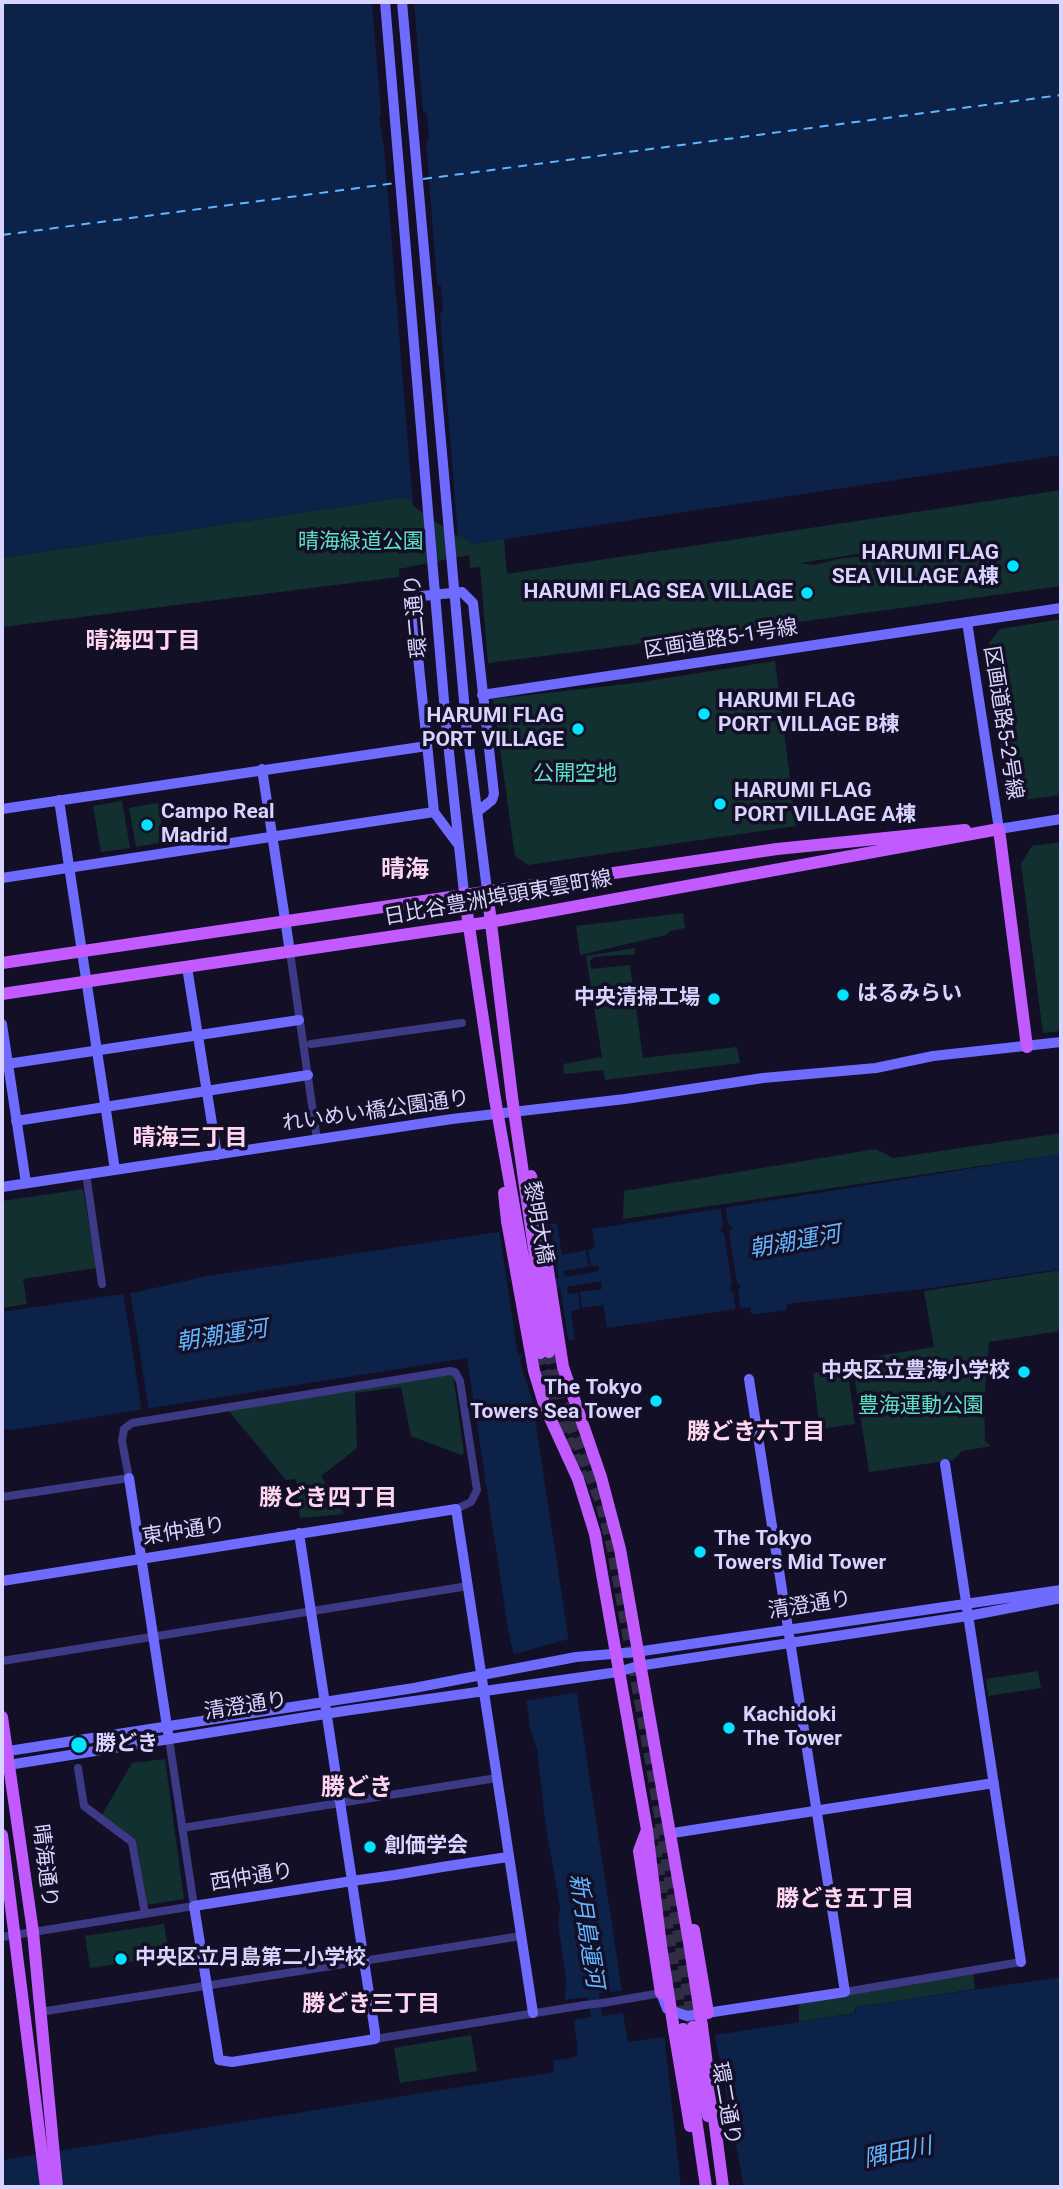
<!DOCTYPE html>
<meta charset="utf-8">
<style>
body{margin:0}
#map{position:relative;width:1063px;height:2189px;overflow:hidden;background:#130f26;font-family:Roboto,sans-serif}
canvas{display:block}
.frame{position:absolute;inset:0;border:4px solid #d9d4ff;pointer-events:none}
</style>
<div id="map">
<canvas width="1063" height="2189"></canvas>
<div class="frame"></div>
</div>
<script>
const g = document.querySelector('canvas').getContext('2d');
g.lineJoin = 'round';
function fill(path, color) { g.fillStyle = color; g.fill(path, 'evenodd'); }
const poly = rows => new Path2D(rows.map(r => 'M' + r).join(''));
function stroke(path, color, width, dash) { g.strokeStyle = color; g.lineWidth = width; g.lineCap = dash ? 'butt' : 'round'; g.setLineDash(dash || []); g.stroke(path); }
function label(font, color, halo, rows, align = 'center') {
  g.font = font + ' Roboto,"Noto Sans JP",sans-serif'; g.lineWidth = 7; g.setLineDash([]); g.textBaseline = 'middle'; g.strokeStyle = halo; g.fillStyle = color; for (const [text, x, y, turn = 0] of rows) {
    g.save(); g.translate(x, y); g.rotate((+turn || 0) * Math.PI / 180); g.textAlign = isNaN(turn) ? turn : align; if (halo) g.strokeText(text, 0, 0); g.fillText(text, 0, 0); g.restore();
  }
}
const green = poly([
 [1061,490,1061,586,631,645,488,663,480,567,470,568,469,555,399,569,399,577,2,627,2,558,405,497,473,544,504,539,507,574],
 [941,541,941,546,901,554,843,558,814,565,800,563],
 [1061,619,1061,795,1024,800,1007,789,989,643,1000,629],
 [775,661,796,826,528,865,515,856,493,699,635,683],
 [122,801,130,848,101,852,93,806],
 [158,803,165,842,136,847,129,808],
 [1061,842,1061,1031,1043,1033,1021,864,1032,846],
 [683,913,685,928,670,931,666,935,580,955,576,926],
 [635,948,635,954,594,957,590,961,591,969,630,965,643,1058,737,1047,740,1063,605,1080,603,1070,564,1074,563,1064,602,1057,586,956],
 [1061,1133,1061,1154,623,1219,624,1191,876,1149,893,1158],
 [83,1189,96,1268,23,1279,27,1304,2,1308,2,1201],
 [1061,1270,1061,1331,989,1342,984,1401,985,1441,991,1446,962,1451,953,1460,869,1472,852,1360,934,1347,924,1291],
 [843,1369,848,1373,855,1424,820,1429,813,1373],
 [453,1374,464,1453,461,1455,411,1436,401,1387,355,1393,357,1448,321,1476,344,1514,300,1518,296,1479,286,1480,228,1410],
 [1038,1671,1041,1688,988,1696,986,1679],
 [165,1759,184,1899,147,1905,136,1840,102,1815,132,1763],
 [164,1924,169,1956,90,1968,85,1936],
 [973,1974,975,1989,856,2007,854,2013,799,2022,799,2004],
 [471,2035,477,2071,400,2083,394,2048]
]);
const water = poly([
 [2,2,1061,2,1061,455,473,544,405,497,2,558],
 [1061,1154,1061,1269,932,1288,787,1304,786,1310,757,1314,751,1314,750,1307,607,1328,603,1305,582,1308,580,1292,602,1289,598,1266,591,1266,588,1250,595,1248,592,1229],
 [557,1223,562,1255,586,1250,589,1267,564,1271,568,1294,578,1293,580,1309,571,1311,575,1340,526,1346,520,1362,532,1399,622,1991,599,1993,602,2016,623,2013,628,2042,678,2035,683,2040,851,2014,856,2012,856,2007,1061,1977,1061,2187,2,2187,2,2160,554,2072,553,2061,575,2057,578,2053,574,2020,591,2017,587,1997,565,2000,566,1978,558,1923,560,1906,546,1828,537,1749,530,1728,525,1688,517,1670,508,1629,467,1358,13,1430,2,1429,2,1312,137,1292,207,1276]
]);
const pier = poly([
 [372,2,414,2,423,111,427,114,429,139,426,143,437,283,441,286,443,310,440,314,458,537,413,506,384,146,379,117,381,114],
 [725,1204,728,1224,733,1228,729,1232,737,1283,741,1286,738,1291,741,1311,736,1312,733,1292,729,1289,732,1284,724,1233,720,1230,723,1225,720,1205],
 [550,1223,569,1344,528,1349,527,1354,518,1355,499,1230],
 [130,1291,149,1410,142,1411,123,1292],
 [572,1638,581,1692,523,1701,511,1655],
 [678,2031,683,2036,714,2031,744,2187,681,2187,664,2033]
]);
const canal = poly([
 [555,1284,612,1274]
]);
const ferry = poly([
 [423,179,1061,95],
 [2,235,396,183]
]);
const primaryTunnel = poly([
 [549,1352,562,1403,602,1505,613,1550,653,1773,693,2024],
 [540,1353,554,1406,583,1478],
 [652,1828,683,2029]
]);
const street = poly([
 [290,952,317,1140],
 [311,1044,462,1023],
 [86,1174,102,1284],
 [2,1497,129,1478,122,1441,124,1429,132,1423,450,1371,455,1372,460,1381,477,1490,471,1502,456,1509],
 [2,1661,468,1586],
 [78,1768,84,1806,132,1842,145,1914],
 [182,1828,497,1778],
 [2,1937,194,1906,169,1739],
 [845,1992,1021,1962],
 [603,2003,661,1993],
 [40,2012,521,1936],
 [375,2039,585,2005]
]);
const secondary = poly([
 [967,622,999,829,1061,819],
 [482,695,1061,608],
 [466,723,487,890],
 [446,724,464,893],
 [262,769,290,952],
 [59,800,115,1170],
 [2,809,427,746],
 [457,843,434,812,413,608,417,598,422,596,462,592,473,603,494,794,492,800,477,812],
 [2,878,434,812],
 [187,967,217,1155],
 [2,1024,26,1183],
 [7,1064,299,1020],
 [16,1121,308,1075],
 [2,1187,452,1119,625,1099,763,1078,876,1068,933,1056,1061,1042],
 [945,1464,1021,1962],
 [129,1478,168,1733],
 [299,1533,351,1874,352,1881,353,1889,364,1961,375,2032,375,2039,232,2062,219,2060,194,1906,352,1881,359,1880,395,1875,442,1867,501,1858,509,1857],
 [2,1581,456,1509,533,2013],
 [2,1752,414,1688,576,1657,636,1652,1061,1590],
 [2,1766,344,1711,618,1672,638,1666,968,1616,1061,1598],
 [673,1833,994,1783],
 [661,1993,667,2009,687,2016,845,1992,749,1379]
]);
const primary = poly([
 [999,829,1027,1047],
 [487,890,512,1097],
 [464,893,495,1099],
 [2,963,777,849,965,830],
 [2,994,490,922,999,829],
 [540,1219,563,1367,601,1477,620,1549,689,1942],
 [507,1221,534,1371,545,1407,578,1479,595,1534,647,1830,661,1946],
 [2,1717,33,1932,57,2187],
 [647,1830,639,1851,661,1993],
 [2,1835,46,2187],
 [694,1930,708,2013],
 [702,2026,723,2187],
 [693,2027,708,2116],
 [683,2029,706,2187],
 [674,2030,690,2126]
]);
const streetBridge = poly([
 [585,2005,603,2003]
]);
const secondaryBridge = poly([
 [385,2,446,724],
 [402,2,466,723]
]);
const primaryBridge = poly([
 [512,1097,549,1352],
 [495,1099,540,1353],
 [531,1176,540,1219],
 [504,1193,507,1221],
 [689,1942,702,2026],
 [661,1946,674,2030]
]);
const markers = [
 [1013,566,7,"#00e5ff"],
 [807,593,7,"#00e5ff"],
 [704,714,7,"#00e5ff"],
 [578,729,7,"#00e5ff"],
 [720,804,7,"#00e5ff"],
 [147,825,7,"#00e5ff"],
 [843,995,7,"#00e5ff"],
 [714,999,7,"#00e5ff"],
 [1024,1372,7,"#00e5ff"],
 [656,1401,7,"#00e5ff"],
 [700,1552,7,"#00e5ff"],
 [729,1728,7,"#00e5ff"],
 [79,1745,9,"#00e5ff"],
 [370,1847,7,"#00e5ff"],
 [121,1959,7,"#00e5ff"]
];
const parkNames = [
 ["晴海緑道公園",361,543],
 ["公開空地",575,775],
 ["豊海運動公園",921,1407]
];
const poiNames = [
 ["HARUMI FLAG",999,554,"right"],
 ["SEA VILLAGE A棟",999,578,"right"],
 ["HARUMI FLAG SEA VILLAGE",793,593,"right"],
 ["HARUMI FLAG",718,702],
 ["PORT VILLAGE B棟",718,726],
 ["HARUMI FLAG",564,717,"right"],
 ["PORT VILLAGE",564,741,"right"],
 ["HARUMI FLAG",734,792],
 ["PORT VILLAGE A棟",734,816],
 ["Campo Real",161,813],
 ["Madrid",161,837],
 ["はるみらい",857,995],
 ["中央清掃工場",700,999,"right"],
 ["中央区立豊海小学校",1010,1372,"right"],
 ["The Tokyo",642,1389,"right"],
 ["Towers Sea Tower",642,1413,"right"],
 ["The Tokyo",714,1540],
 ["Towers Mid Tower",714,1564],
 ["Kachidoki",743,1716],
 ["The Tower",743,1740],
 ["勝どき",95,1745],
 ["創価学会",384,1847],
 ["中央区立月島第二小学校",135,1959]
];
const streetNames = [
 ["環二通り",417,616,-95],
 ["区画道路5-1号線",721,640,-9],
 ["区画道路5-2号線",1002,723,81],
 ["日比谷豊洲埠頭東雲町線",498,899,-10],
 ["れいめい橋公園通り",376,1112,-8],
 ["黎明大橋",537,1223,80],
 ["東仲通り",184,1532,-9],
 ["清澄通り",810,1606,-9],
 ["清澄通り",246,1707,-9],
 ["晴海通り",44,1866,83],
 ["西仲通り",252,1878,-9],
 ["環二通り",725,2104,80]
];
const neighbourhoodNames = [
 ["晴海四丁目",143,642],
 ["晴海三丁目",190,1139],
 ["勝どき六丁目",756,1433],
 ["勝どき四丁目",328,1499],
 ["勝どき五丁目",845,1900],
 ["勝どき三丁目",371,2005]
];
const waterNames = [
 ["朝潮運河",795,1243,-10],
 ["朝潮運河",222,1337,-9],
 ["新月島運河",585,1931,81],
 ["隅田川",898,2154,-12]
];
const quarterNames = [
 ["晴海",405,871],
 ["勝どき",357,1789]
];
fill(green, '#12302f');
fill(water, '#0c2248');
fill(pier, '#130f26');
stroke(canal, '#0c2248', 10);
stroke(ferry, '#62b6ff', 2, [9, 7]);
stroke(primaryTunnel, '#312d47', 12, [12, 6]);
stroke(street, '#3d3a85', 8);
stroke(secondary, '#6f6bff', 10);
stroke(primary, '#c25bff', 12);
stroke(streetBridge, '#3d3a85', 8);
stroke(secondaryBridge, '#6f6bff', 10);
stroke(primaryBridge, '#c25bff', 12);
for (const [x, y, r, color] of markers) { const dot = new Path2D(); dot.arc(x, y, r, 0, 2 * Math.PI); g.fillStyle = color; g.fill(dot); stroke(dot, '#130f26', 2.5); }
label('21px', '#5fe0c0', '#130f26', parkNames);
label('bold 21px', '#d9d4ff', '#130f26', poiNames, 'left');
label('21px', '#d9d4ff', '#130f26', streetNames);
label('bold 23px', '#ffd6f0', '#130f26', neighbourhoodNames);
label('italic 23px', '#62b6ff', '#130f26', waterNames);
label('bold 24px', '#ffd6f0', '#130f26', quarterNames);
</script>
